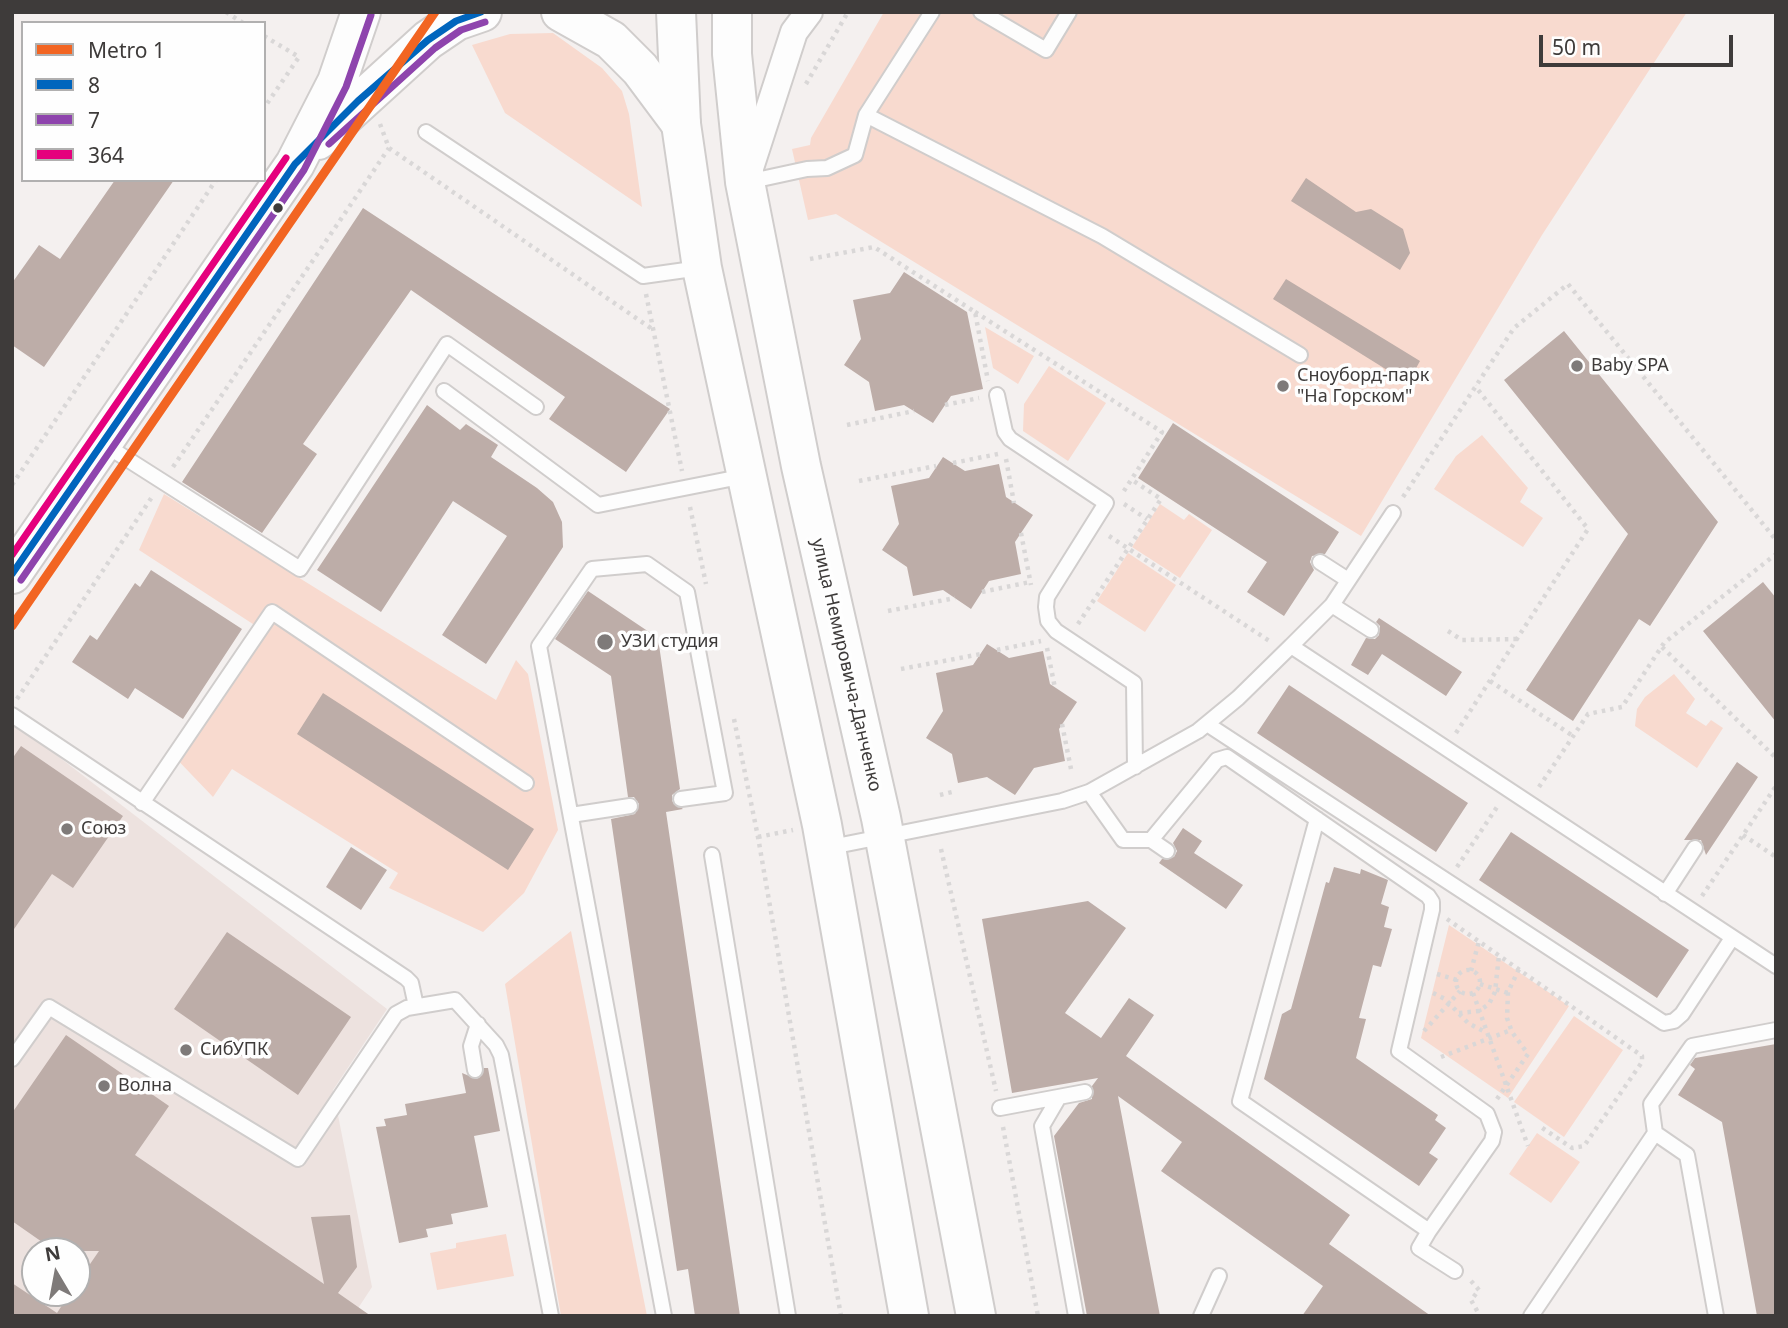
<!DOCTYPE html>
<meta charset="utf-8">
<style>
body{margin:0}
#map{position:relative;width:1788px;height:1328px;overflow:hidden;background:#f4f0ef;font-family:"Noto Sans",sans-serif}
canvas{display:block}
.frame{position:absolute;inset:0;border:14px solid #3e3b3a;pointer-events:none}
.legend{position:absolute;left:21px;top:21px;width:245px;height:161px;box-sizing:border-box;background:#fefefe;border:2px solid #b1b0b0;margin:0;padding:9px 12px;list-style:none;font-size:21px;color:#3e3b3a}
.legend li{display:flex;align-items:center;gap:14px;height:35px}
.legend b{width:35px;border:2px solid #b1b0b0}
.north{position:absolute;left:21px;top:1237px;width:70px;height:70px;box-sizing:border-box;background:#fefefe;border:2px solid #b1b0b0;border-radius:50%;rotate:350deg;font-size:19px;font-weight:700;line-height:28px;text-align:center;color:#3e3b3a}
.north::after{content:'';display:block;margin:auto;width:24px;height:32px;background:#7e7a79;clip-path:polygon(50% 0,100% 100%,50% 72%,0 100%)}
.scale{position:absolute;left:1539px;top:35px;width:194px;height:32px;box-sizing:border-box;border:4px solid #3e3b3a;border-top:0;padding-left:9px;font-size:21px;line-height:24px;white-space:nowrap;color:#3e3b3a;-webkit-text-stroke:5px #fefefe;paint-order:stroke}
</style>
<div id="map">
<canvas width="1788" height="1328"></canvas>
<div class="frame"></div>
<ul class="legend">
<li><b style="height:9px;background:#f26522"></b>Metro 1</li>
<li><b style="height:9px;background:#0065bd"></b>8</li>
<li><b style="height:9px;background:#8e44ad"></b>7</li>
<li><b style="height:9px;background:#e5007d"></b>364</li>
</ul>
<div class="north">N</div>
<div class="scale">50 m</div>
</div>
<script>
const g = document.querySelector('canvas').getContext('2d');
g.lineJoin = 'round';
function fill(path, color) { g.fillStyle = color; g.fill(path, 'evenodd'); }
const poly = rows => new Path2D(rows.map(r => 'M' + r).join(''));
function stroke(path, color, width, dash) { g.strokeStyle = color; g.lineWidth = width; g.lineCap = dash ? 'butt' : 'round'; g.setLineDash(dash || []); g.stroke(path); }
function label(font, color, halo, rows, align = 'center') {
  g.font = font + ' "Noto Sans",sans-serif'; g.lineWidth = 7; g.setLineDash([]); g.textBaseline = 'middle'; g.strokeStyle = halo; g.fillStyle = color; for (const [text, x, y, turn = 0] of rows) {
    g.save(); g.translate(x, y); g.rotate((+turn || 0) * Math.PI / 180); g.textAlign = isNaN(turn) ? turn : align; if (halo) g.strokeText(text, 0, 0); g.fillText(text, 0, 0); g.restore();
  }
}
const built = poly([
 [16,724,387,1009,333,1090,372,1287,353,1316,12,1316,12,730],
 [35,1251,77,1251,77,1293,35,1293]
]);
const green = poly([
 [884,12,1687,12,1542,235,1361,536,836,214,808,220,792,149,810,145,811,138],
 [553,33,602,68,622,91,629,114,642,207,505,113,472,45,510,34],
 [985,327,1034,356,1018,384,993,368],
 [1049,366,1106,403,1068,461,1023,431,1024,404],
 [1482,435,1528,488,1520,502,1543,518,1523,547,1434,489,1456,456],
 [164,494,496,700,516,660,528,674,558,830,524,893,483,932,389,888,398,873,232,769,213,797,168,750,256,626,139,550],
 [1160,504,1184,520,1189,514,1212,530,1180,578,1132,547],
 [1128,553,1176,585,1145,632,1097,601],
 [1674,674,1695,699,1686,713,1706,726,1711,720,1723,728,1697,768,1635,726,1637,709,1645,697],
 [1449,925,1569,1006,1508,1098,1421,1038],
 [571,931,647,1316,561,1316,505,984],
 [1574,1016,1623,1050,1564,1137,1514,1102],
 [1537,1133,1580,1162,1551,1203,1509,1174],
 [506,1234,514,1276,437,1290,430,1253,456,1248,456,1243]
]);
const building = poly([
 [1306,178,1356,212,1371,209,1403,229,1410,253,1400,270,1291,201],
 [115,180,174,180,44,367,12,345,12,283,39,245,60,259],
 [363,208,670,409,626,472,549,419,565,397,411,290,303,444,317,454,262,533,182,482],
 [904,272,967,312,983,389,951,396,933,423,904,405,875,411,869,382,844,365,861,339,853,300,890,293],
 [1286,279,1420,361,1408,383,1273,299],
 [1564,331,1718,522,1650,626,1639,619,1573,721,1526,690,1628,534,1504,380],
 [427,405,460,430,466,424,498,445,491,457,537,488,553,502,562,522,563,547,486,664,442,635,507,536,453,501,381,612,317,570],
 [1173,423,1339,532,1325,554,1312,556,1310,562,1314,570,1284,616,1247,592,1267,562,1138,478],
 [943,457,965,471,999,464,1006,497,1033,515,1015,542,1021,574,989,581,971,609,943,590,913,596,907,567,882,550,899,524,891,486,929,478],
 [151,570,242,629,183,719,135,688,128,699,72,662,90,635,97,640,135,583,140,587],
 [1763,582,1776,598,1776,722,1703,631],
 [588,591,658,638,680,789,672,795,672,801,683,809,666,812,740,1316,695,1316,688,1269,677,1271,611,819,635,814,639,804,634,797,628,797,611,676,555,639],
 [1379,618,1462,672,1446,696,1382,654,1368,675,1351,665,1366,638,1375,639,1379,635,1380,626,1376,622],
 [987,644,1009,658,1043,651,1050,684,1077,702,1059,729,1065,761,1034,768,1015,795,987,777,958,783,952,754,926,738,943,711,936,673,973,665],
 [1289,685,1468,803,1436,852,1257,733],
 [323,693,534,829,508,870,297,734],
 [21,746,123,816,73,888,52,874,12,932,12,759],
 [1737,762,1758,777,1706,855,1701,840,1684,840],
 [1183,828,1202,841,1194,853,1243,885,1226,909,1159,863,1162,859,1174,857,1177,851,1173,843],
 [1511,832,1689,950,1657,998,1479,880],
 [351,847,387,870,361,910,326,887],
 [1334,867,1360,874,1361,869,1388,880,1381,904,1389,907,1384,927,1392,929,1381,967,1373,965,1359,1018,1366,1019,1356,1058,1438,1115,1435,1120,1446,1128,1429,1153,1438,1159,1419,1186,1264,1079,1282,1014,1291,1009,1326,882,1329,883],
 [1088,901,1126,928,1065,1013,1101,1038,1129,998,1154,1015,1126,1056,1350,1215,1329,1244,1431,1316,1302,1316,1323,1286,1161,1171,1182,1142,1118,1096,1160,1316,1087,1316,1054,1136,1079,1103,1092,1099,1092,1086,1098,1078,1012,1093,982,919],
 [227,932,351,1017,298,1095,174,1009],
 [66,1035,169,1106,135,1155,324,1284,311,1217,350,1215,357,1267,338,1293,371,1316,12,1316,12,1283,57,1313,70,1293,77,1293,77,1283,99,1251,55,1251,12,1221,12,1113],
 [1776,1044,1776,1316,1757,1316,1722,1122,1678,1095,1695,1069,1690,1065,1695,1058],
 [484,1068,488,1068,500,1131,474,1136,488,1207,451,1214,453,1224,426,1229,428,1237,399,1243,376,1127,386,1126,384,1119,407,1115,405,1104,466,1093,462,1073,477,1079]
]);
const path = poly([
 [226,12,243,23],
 [264,36,299,57,264,108],
 [806,84,848,12],
 [380,124,389,148,652,329],
 [810,259,874,247,975,312,988,381],
 [646,294,682,471],
 [975,312,1162,432,1122,494],
 [945,405,979,398],
 [847,425,914,411],
 [1006,459,1014,503],
 [953,463,998,454],
 [173,467,389,148],
 [859,481,936,466],
 [12,485,216,180],
 [1403,497,1514,328,1568,284,1776,540],
 [1124,504,1147,519],
 [690,507,706,584],
 [1021,533,1031,585],
 [1109,536,1271,642],
 [982,592,1030,582],
 [888,611,955,598],
 [1078,624,1161,499,1132,480],
 [1448,631,1462,640,1517,639],
 [1662,647,1776,758],
 [1047,648,1055,688],
 [997,650,1041,641],
 [901,669,981,654],
 [1490,681,1573,736],
 [17,699,152,497],
 [734,719,758,837,841,1316],
 [1062,724,1071,769],
 [1456,733,1588,529,1475,386],
 [1539,787,1588,714,1622,707,1664,643,1776,554],
 [940,795,952,792],
 [1743,835,1776,857],
 [758,837,793,830],
 [941,849,996,1091],
 [1457,867,1499,804],
 [1702,896,1776,786],
 [1447,919,1642,1056,1642,1062,1584,1146,1572,1148,1541,1127],
 '1456 982a12 12 0 1 1 24 0a12 12 0 1 1-24 0Z',
 [1471,971,1479,941],
 [1437,974,1457,980],
 [1480,984,1508,993],
 [1433,993,1445,999,1468,1023,1487,1033],
 [1473,993,1528,1146],
 [1459,1013,1479,1011,1489,1004,1495,992,1499,955],
 [1424,1031,1460,991],
 [1441,1057,1511,1030],
 [1497,1099,1528,1054,1512,1032,1507,1018,1508,992,1519,969],
 [1003,1127,1038,1316],
 [1471,1281,1479,1290,1471,1300,1480,1316]
]);
const lane = poly([
 [981,12,1046,50,1069,12],
 [866,115,1102,236,1300,355],
 [426,132,643,276,700,268],
 [747,182,807,169,827,168,855,155,866,115,932,12],
 [444,391,598,505,745,476],
 [997,395,1005,432,1010,439,1106,503,1047,597,1046,607,1048,621,1056,631,1134,683,1135,767],
 [102,443,300,569,447,344,536,407],
 [1320,562,1348,580],
 [1332,605,1371,630],
 [1291,646,1332,605,1393,513],
 [12,715,406,978,411,983,416,1006],
 [1207,724,1664,1023,1674,1021,1682,1014,1732,938],
 [1089,792,1123,840,1151,840,1217,760,1227,757,1428,896,1432,902,1432,910,1399,1051,1487,1114,1494,1132,1492,1141,1429,1231],
 [142,803,272,612,526,783],
 [571,815,630,806],
 [1317,819,1240,1101,1429,1231,1419,1248,1455,1271],
 [1151,840,1167,851],
 [826,848,1062,801,1089,792,1198,731,1238,698,1291,646,1776,966],
 [712,855,788,1316],
 [1665,894,1695,848],
 [12,1059,49,1007,298,1159,396,1014,407,1008,455,1000,496,1045,501,1055,551,1316],
 [475,1070,471,1046,478,1024],
 [1059,1097,1042,1126,1076,1316],
 [1000,1108,1085,1092],
 [664,1316,539,646,592,569,647,564,687,592,725,793,681,799],
 [1201,1316,1219,1276],
 [1531,1316,1655,1133],
 [1716,1316,1687,1155,1655,1133,1651,1104,1692,1046,1776,1030]
]);
const street = poly([
 [749,171,794,32,809,12]
]);
const secondary = poly([
 [561,12,611,40,640,69,681,124]
]);
const primary = poly([
 [676,12,681,124,702,268,822,825,909,1316],
 [732,12,732,54,745,182,801,466,881,818,976,1316],
 [318,140,428,40,456,21,482,12],
 [12,574,295,164,337,82,361,12]
]);
const bus1 = poly([
 [12,574,295,164,358,101,428,40,456,21,481,12]
]);
const bus2 = poly([
 [329,144,435,48,461,30,485,22],
 [21,580,304,170,346,87,371,15]
]);
const bus3 = poly([
 [12,555,286,158]
]);
const metro1 = poly([
 [12,626,435,12]
]);
const markers = [
 [278,208,6,"#3e3b3a"],
 [1577,366,7,"#7e7a79"],
 [1283,386,7,"#7e7a79"],
 [605,642,9,"#7e7a79"],
 [67,829,7,"#7e7a79"],
 [186,1050,7,"#7e7a79"],
 [104,1086,7,"#7e7a79"]
];
const poiNames = [
 ["Baby SPA",1591,366],
 ["Сноуборд-парк",1297,376],
 ["\"На Горском\"",1297,397],
 ["УЗИ студия",621,642],
 ["Союз",81,829],
 ["СибУПК",200,1050],
 ["Волна",118,1086]
];
const streetNames = [
 ["улица Немировича-Данченко",846,665,77]
];
fill(built, '#ede2df');
fill(green, '#f8dacf');
fill(building, '#bdada8');
stroke(lane, '#d0cdcc', 18);
stroke(street, '#d0cdcc', 30);
stroke(secondary, '#d0cdcc', 42);
stroke(primary, '#d0cdcc', 42);
stroke(path, '#d9d7d7', 4.5, [3.5, 5]);
stroke(lane, '#fdfdfd', 14);
stroke(street, '#fdfdfd', 26);
stroke(secondary, '#fdfdfd', 38);
stroke(primary, '#fdfdfd', 38);
stroke(bus1, '#0065bd', 7);
stroke(bus2, '#8e44ad', 7);
stroke(bus3, '#e5007d', 7);
stroke(metro1, '#f26522', 9);
for (const [x, y, r, color] of markers) { const dot = new Path2D(); dot.arc(x, y, r, 0, 2 * Math.PI); g.fillStyle = color; g.fill(dot); stroke(dot, '#fefefe', 2.5); }
label('18px', '#3e3b3a', '#fefefe', poiNames, 'left');
label('18px', '#3e3b3a', '#fefefe', streetNames);
</script>
